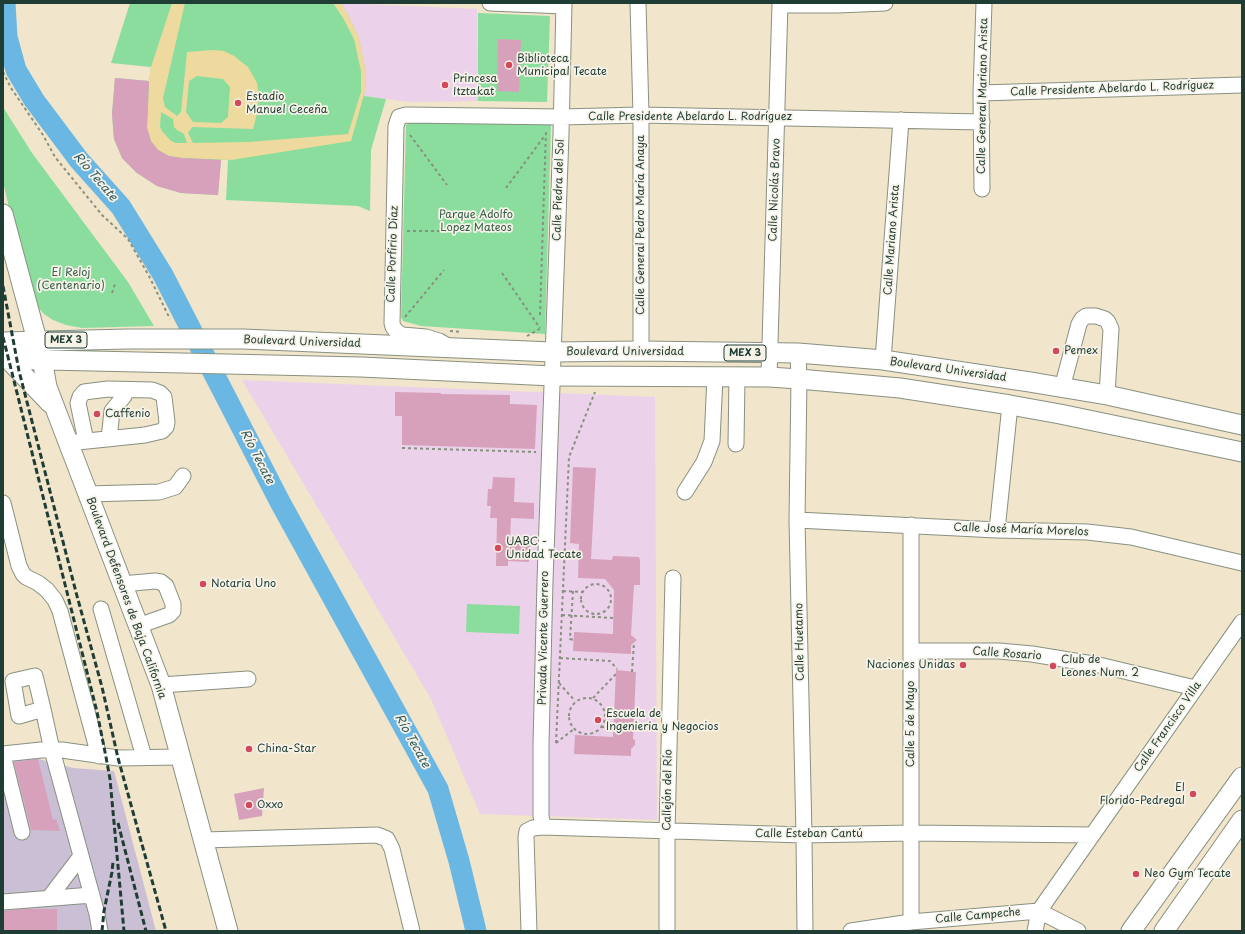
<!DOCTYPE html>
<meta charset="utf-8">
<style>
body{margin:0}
#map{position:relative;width:1245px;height:934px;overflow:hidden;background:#f1e5cb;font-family:"Playpen Sans",sans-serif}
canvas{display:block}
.frame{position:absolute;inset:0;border:4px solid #1f3d34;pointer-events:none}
</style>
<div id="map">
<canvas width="1245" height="934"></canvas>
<div class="frame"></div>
</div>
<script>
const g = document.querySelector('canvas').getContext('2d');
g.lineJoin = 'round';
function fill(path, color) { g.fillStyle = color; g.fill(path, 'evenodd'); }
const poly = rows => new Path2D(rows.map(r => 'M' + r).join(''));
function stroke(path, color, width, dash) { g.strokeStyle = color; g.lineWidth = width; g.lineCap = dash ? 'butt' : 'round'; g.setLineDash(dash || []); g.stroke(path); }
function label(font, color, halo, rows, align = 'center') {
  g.font = font + ' "Playpen Sans",sans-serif'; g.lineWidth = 3.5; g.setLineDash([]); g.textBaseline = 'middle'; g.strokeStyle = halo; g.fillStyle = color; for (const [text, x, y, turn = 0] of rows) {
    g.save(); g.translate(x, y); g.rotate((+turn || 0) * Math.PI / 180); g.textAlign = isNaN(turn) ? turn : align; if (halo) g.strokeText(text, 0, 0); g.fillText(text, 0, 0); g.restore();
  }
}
const built = poly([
 [341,3,477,9,478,101,409,102,364,96,365,91,366,73,359,38,348,15],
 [242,380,655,397,657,820,480,814,431,699]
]);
const industrial = poly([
 [31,757,73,768,114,771,156,931,3,931,3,762]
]);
const green = poly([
 [130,3,341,3,348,15,359,38,366,73,365,91,364,96,386,99,371,150,370,211,358,206,226,200,228,160,221,160,218,195,181,193,157,186,137,173,122,158,114,139,112,114,115,78,149,81,151,67,111,63],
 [478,13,550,16,547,102,478,101],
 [3,107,32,153,128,282,154,326,82,328,66,325,53,320,44,314,33,302,28,287,3,182],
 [410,122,545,122,551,125,545,334,421,326,403,321,401,317,406,125],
 [467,604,520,606,519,634,466,632]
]);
const sand = poly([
 [172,3,185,3,163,98,165,107,177,116,181,112,187,52,213,50,224,51,234,56,248,67,257,83,259,96,257,114,253,129,192,127,188,133,193,143,248,142,348,134,361,92,361,71,354,39,343,18,333,3,341,3,348,15,359,38,366,73,365,91,351,141,231,160,182,158,169,156,158,150,151,141,147,128,149,81,151,67],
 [197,76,223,79,230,87,228,117,221,123,193,122,186,112,189,81],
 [161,112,173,119,174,127,177,130,184,134,187,143,176,143,171,141,162,131,160,127]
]);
const river = poly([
 [5,3,7,37,16,70,34,100,79,160,121,207,163,275,280,502,438,789,459,861,476,931]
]);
const building = poly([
 [498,39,521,40,519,92,497,91],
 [115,78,149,81,147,128,151,141,158,150,169,156,182,158,221,160,218,195,181,193,157,186,137,173,122,158,114,139,112,114],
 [395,392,441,393,441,394,510,395,510,404,537,405,535,449,402,445,402,416,395,416],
 [573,467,596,468,591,559,612,560,613,556,639,557,640,560,640,585,634,585,631,635,637,640,631,645,631,654,573,651,574,632,613,634,614,590,605,579,578,578,579,544,570,543],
 [493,477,515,478,514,502,534,503,534,519,511,518,510,540,530,541,529,562,508,561,508,566,496,566,497,518,490,518,491,506,487,506,488,489,492,489],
 [616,670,636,672,633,739,635,740,635,745,631,749,631,756,574,754,575,735,613,737],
 [38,759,53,820,56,819,60,831,31,830,14,762],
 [264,788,262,816,239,820,234,794],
 [24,909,57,909,57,931,3,931,3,911]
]);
const path = poly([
 [3,72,11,88,43,135,55,157,102,215,128,239,149,276,170,319],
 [410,135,447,185],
 [506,188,546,134],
 [407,231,445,231],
 [502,273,540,328],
 [112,293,115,284],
 [540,315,546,130],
 [405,317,444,270],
 [450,331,461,332],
 [527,336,541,328],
 [402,448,536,452],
 '581 599a15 15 0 1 1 30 0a15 15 0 1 1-30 0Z',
 [563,591,583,592],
 [573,591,570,639,574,640],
 [562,615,613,618],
 [560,658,610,661,617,669],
 [632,672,634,642],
 [559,683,575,701],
 '569 716a18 18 0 1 1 36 0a18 18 0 1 1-36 0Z',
 [593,698,616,674],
 [601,727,613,727],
 [556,743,569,457,595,392],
 [556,743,574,729]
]);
const minor = poly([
 [490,3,564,6],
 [638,3,641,115,641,351],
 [780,5,838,5,885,3],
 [981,93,1242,85],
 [982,189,981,93,984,3],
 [446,345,439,341,426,337,402,335,397,332,393,327,392,323,396,126,399,117,406,115,562,117,641,115,982,122],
 [798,353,799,379,797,520,804,835,805,931],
 [883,360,901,120],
 [769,377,780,3],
 [1062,388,1079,324,1082,319,1086,316,1096,316,1105,319,1108,322,1111,329,1107,395],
 [109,439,112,411,124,396,125,390],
 [68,443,145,435,162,431,166,427,167,422,164,397,160,393,152,390,108,389,84,392,80,397,78,403,86,441],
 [736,444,737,377],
 [685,492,704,462,712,441,715,377],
 [88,494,159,492,175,487,183,476],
 [3,503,19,566,23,574,26,577,38,583,47,590,55,600,60,611,99,756],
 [797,520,997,530,1087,532,1131,537,1242,563],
 [911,525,911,922],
 [997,530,1010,405],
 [122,584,155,581,161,582,166,586,173,604,173,611,169,615,138,626],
 [101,609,144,757],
 [911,651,999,651,1032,654,1099,665,1195,688],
 [161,685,248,679],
 [43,709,19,716,13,681,35,676,43,709,52,750,97,914,100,931],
 [3,754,41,750,62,750,118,758,180,757],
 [3,755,22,832],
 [543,827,541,816,541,744,545,581,561,134,564,3],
 [204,840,377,835,387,839,392,849,412,931],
 [49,898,81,856],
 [3,902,92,895],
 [529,931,526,837,527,831,533,828,543,827,804,835,912,833,1092,835],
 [667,931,667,832,673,578],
 [851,931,911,922,1039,911,1078,931],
 [1035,931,1039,911,1242,622]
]);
const major = poly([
 [3,214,42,359,47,387,161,685,228,931],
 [3,342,128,339,243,339,552,352,641,351,798,353,883,360,1030,382,1107,395,1242,425],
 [4,353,8,359,50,403],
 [3,359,361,367,553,376,769,377,799,379,900,388,1010,405,1060,414,1242,452],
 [1131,931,1242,777],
 [1164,931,1242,820]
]);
const rail = poly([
 [3,286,19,371,77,596,102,687,118,758,166,931],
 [3,337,97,712,106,757,110,779,124,931],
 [118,823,146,931],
 [102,931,104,911,112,872,113,862]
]);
const markers = [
 [509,65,4,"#d1495b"],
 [445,85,4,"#d1495b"],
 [238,103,4,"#d1495b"],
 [1056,351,4,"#d1495b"],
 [97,414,4,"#d1495b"],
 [498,548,4,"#d1495b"],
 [203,584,4,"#d1495b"],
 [963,665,4,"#d1495b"],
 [1053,666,4,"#d1495b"],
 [598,720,4,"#d1495b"],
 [249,749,4,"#d1495b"],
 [1193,794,4,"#d1495b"],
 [249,805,4,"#d1495b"],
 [1136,874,4,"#d1495b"]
];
const shields = [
 [66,340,42],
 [745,353,42]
];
const shieldNames = [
 ["MEX 3",66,340],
 ["MEX 3",745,353]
];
const poiNames = [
 ["Biblioteca",517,59],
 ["Municipal Tecate",517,72],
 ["Princesa",453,79],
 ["Itztakat",453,92],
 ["Estadio",246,97],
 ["Manuel Ceceña",246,110],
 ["Pemex",1064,351],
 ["Caffenio",105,414],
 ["UABC -",506,542],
 ["Unidad Tecate",506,555],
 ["Notaria Uno",211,584],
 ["Club de",1061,660],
 ["Leones Num. 2",1061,673],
 ["Naciones Unidas",955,665,"right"],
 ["Escuela de",606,714],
 ["Ingenieria y Negocios",606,727],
 ["China-Star",257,749],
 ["El",1185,788,"right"],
 ["Florido-Pedregal",1185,801,"right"],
 ["Oxxo",257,805],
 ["Neo Gym Tecate",1144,874]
];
const streetNames = [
 ["Calle Presidente Abelardo L. Rodríguez",1112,89,-2],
 ["Calle General Mariano Arista",983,96,-89],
 ["Calle Presidente Abelardo L. Rodríguez",690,117],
 ["Calle Piedra del Sol",559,190,-88],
 ["Calle Nicolás Bravo",775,190,-88],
 ["Calle General Pedro María Anaya",641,225,-90],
 ["Calle Mariano Arista",892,240,-86],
 ["Calle Porfirio Díaz",393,254,-88],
 ["Boulevard Universidad",302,342,2],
 ["Boulevard Universidad",625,352],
 ["Boulevard Universidad",948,370,8],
 ["Calle José María Morelos",1021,530,2],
 ["Boulevard Defensores de Baja California",126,598,70],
 ["Privada Vicente Guerrero",544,638,-89],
 ["Calle Huetamo",800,642,-91],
 ["Calle Rosario",1007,654,4],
 ["Calle 5 de Mayo",911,724,-90],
 ["Calle Francisco Villa",1168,727,-55],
 ["Callejón del Río",668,790,-89],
 ["Calle Esteban Cantú",809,834],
 ["Calle Campeche",978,916,-5]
];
const parkNames = [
 ["Parque Adolfo",476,215],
 ["Lopez Mateos",476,228],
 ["El Reloj",71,273],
 ["(Centenario)",71,286]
];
const waterNames = [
 ["Río Tecate",95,177,49],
 ["Río Tecate",257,457,63],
 ["Río Tecate",412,741,61]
];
fill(built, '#ecd1ea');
fill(industrial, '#cbbfd5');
fill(green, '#8bdd9e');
fill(sand, '#eeda9e');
stroke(river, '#6bb7e4', 21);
fill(building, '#d7a1bb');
stroke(minor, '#889180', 17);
stroke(major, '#889180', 21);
stroke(path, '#889180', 2, [3, 3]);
stroke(minor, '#fff', 15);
stroke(major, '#fff', 19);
stroke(rail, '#1f3d34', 3, [6, 3]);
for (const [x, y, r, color] of markers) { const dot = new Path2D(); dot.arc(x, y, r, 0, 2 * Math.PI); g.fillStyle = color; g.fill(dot); stroke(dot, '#f7f3e8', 1.5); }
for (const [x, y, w] of shields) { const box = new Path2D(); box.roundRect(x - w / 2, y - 8, w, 16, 3); g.fillStyle = '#f7f3e8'; g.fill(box); stroke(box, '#1f3d34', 1); }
label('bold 10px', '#1f3d34', null, shieldNames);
label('11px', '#1f3d34', '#f7f3e8', poiNames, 'left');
label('11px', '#1f3d34', '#f7f3e8', streetNames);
label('11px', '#355d49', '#f7f3e8', parkNames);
label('italic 12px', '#325c60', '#f7f3e8', waterNames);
</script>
